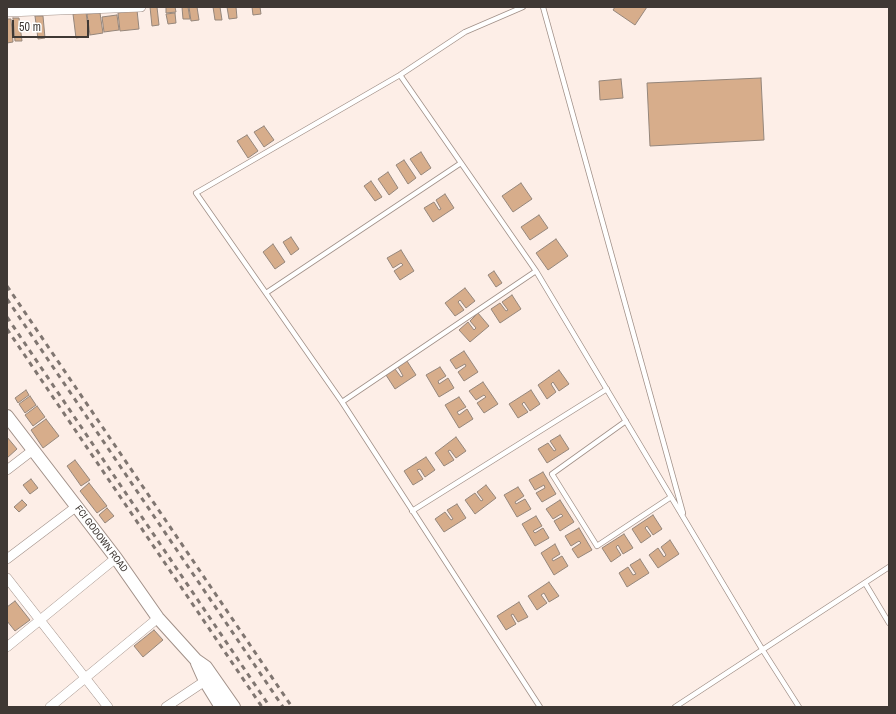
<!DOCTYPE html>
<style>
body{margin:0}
#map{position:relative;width:896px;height:714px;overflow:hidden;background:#fdeee7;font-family:"Archivo Narrow",sans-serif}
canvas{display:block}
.frame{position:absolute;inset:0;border:8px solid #3f3834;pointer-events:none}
.scale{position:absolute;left:12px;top:20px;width:77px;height:18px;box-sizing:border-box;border:2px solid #3f3834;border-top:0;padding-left:5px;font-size:12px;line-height:14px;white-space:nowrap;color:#3f3834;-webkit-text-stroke:3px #fff;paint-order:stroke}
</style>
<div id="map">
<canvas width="896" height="714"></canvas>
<div class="frame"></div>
<div class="scale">50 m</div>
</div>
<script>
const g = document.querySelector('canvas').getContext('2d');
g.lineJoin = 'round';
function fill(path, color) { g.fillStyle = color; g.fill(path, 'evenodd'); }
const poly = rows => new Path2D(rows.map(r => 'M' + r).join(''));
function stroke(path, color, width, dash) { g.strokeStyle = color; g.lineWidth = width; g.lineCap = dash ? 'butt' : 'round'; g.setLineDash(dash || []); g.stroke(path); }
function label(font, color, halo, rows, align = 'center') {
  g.font = font + ' "Archivo Narrow",sans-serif'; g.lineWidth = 3; g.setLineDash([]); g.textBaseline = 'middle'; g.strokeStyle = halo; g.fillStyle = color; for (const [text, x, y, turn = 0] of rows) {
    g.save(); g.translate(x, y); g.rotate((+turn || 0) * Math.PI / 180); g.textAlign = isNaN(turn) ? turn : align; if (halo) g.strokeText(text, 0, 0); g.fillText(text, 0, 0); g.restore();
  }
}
const building = poly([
 [150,7,157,7,159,25,152,26,150,7],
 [166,7,175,7,176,12,166,13,166,7],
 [182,7,188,7,190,19,183,19,182,7],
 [189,7,197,7,199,20,191,21,189,7],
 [213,7,220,7,222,20,215,20,213,7],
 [227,7,236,7,237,18,229,19,227,7],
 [252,7,260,7,261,14,253,15,252,7],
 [615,7,647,7,635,25,613,10,615,7],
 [137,10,139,29,120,31,118,13,137,10],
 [86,12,89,36,76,38,73,14,86,12],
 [100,13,103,33,90,35,87,14,100,13],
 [175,13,176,23,168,24,166,14,175,13],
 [117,15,119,30,104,32,102,17,117,15],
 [35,16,43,16,45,38,38,39,35,16],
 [13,18,19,18,22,41,15,41,13,18],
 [7,19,11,19,13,42,7,43,7,19],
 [761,78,764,140,650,146,647,83,761,78],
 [621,79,623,98,600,100,599,81,621,79],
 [264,126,274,140,264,147,254,132,264,126],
 [247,135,258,151,248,158,237,141,247,135],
 [421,152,431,168,421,175,410,159,421,152],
 [404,160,416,178,408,184,396,165,404,160],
 [388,172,398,188,389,195,378,179,388,172],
 [371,181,382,197,375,201,364,186,371,181],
 [521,183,532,199,513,212,502,196,521,183],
 [445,194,454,208,433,222,424,208,434,202,439,210,441,209,436,200,445,194],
 [539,215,548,228,530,240,521,227,539,215],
 [291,237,299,249,291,255,283,242,291,237],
 [556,239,568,256,548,270,536,253,556,239],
 [273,244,285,262,275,269,263,252,273,244],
 [401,250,414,271,400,280,394,271,403,265,401,263,393,268,387,258,401,250],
 [494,271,502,283,496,287,488,275,494,271],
 [465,288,475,301,466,308,460,300,458,302,464,310,455,316,445,303,465,288],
 [512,295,521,309,500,323,491,309,500,303,506,311,508,310,502,302,512,295],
 [478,313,489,326,470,342,459,330,468,322,474,330,476,328,470,321,478,313],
 [464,351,478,372,464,381,458,372,466,366,465,364,456,369,450,360,464,351],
 [407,361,416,375,395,389,386,375,395,369,401,377,403,376,398,367,407,361],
 [440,367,446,376,438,381,439,384,448,378,454,388,439,397,426,375,440,367],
 [559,370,569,384,559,391,553,382,551,384,556,392,547,399,538,385,559,370],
 [483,382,498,404,484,413,477,403,486,397,484,395,476,400,469,391,483,382],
 [26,390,29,395,18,403,15,398,26,390],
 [531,390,540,404,530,411,524,402,522,404,528,412,518,418,509,404,531,390],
 [30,396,36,405,25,413,19,404,30,396],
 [459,397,466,407,457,412,459,415,467,409,473,419,459,428,445,405,459,397],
 [37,406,45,417,33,426,25,415,37,406],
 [46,419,59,436,43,448,31,430,46,419],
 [560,435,569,449,547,463,538,449,548,443,554,451,556,450,550,441,560,435],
 [7,437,17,449,7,458,7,437],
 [456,437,466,451,456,458,450,450,448,451,454,460,444,466,435,453,456,437],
 [426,457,435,470,425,477,420,469,417,470,423,479,413,485,404,471,426,457],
 [75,460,90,480,81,486,67,466,75,460],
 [543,472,556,494,542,502,536,493,545,488,544,485,535,490,529,480,543,472],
 [31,479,38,488,30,494,23,485,31,479],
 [89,483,107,506,97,513,80,491,89,483],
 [486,485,496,498,475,514,465,500,475,493,481,501,483,500,477,492,486,485],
 [518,487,524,496,515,502,516,504,525,499,531,509,517,517,504,495,518,487],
 [22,500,27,505,19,512,14,507,22,500],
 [560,500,574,522,560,531,554,521,563,516,561,514,553,519,546,509,560,500],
 [457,504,466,518,444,532,435,519,445,512,451,520,453,519,447,510,457,504],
 [107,508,114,516,105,523,99,515,107,508],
 [653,515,662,529,653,535,647,526,645,528,651,536,641,543,632,529,653,515],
 [536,516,542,526,533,531,535,533,543,528,549,538,535,546,522,524,536,516],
 [579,528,592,550,578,558,572,549,581,543,579,541,571,546,565,536,579,528],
 [624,534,633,548,623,554,618,545,616,547,621,555,611,562,602,548,624,534],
 [670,540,679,554,658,568,649,555,658,548,664,557,666,555,661,547,670,540],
 [555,544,560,554,552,559,553,561,562,556,568,566,554,575,541,553,555,544],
 [640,559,649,573,627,587,619,573,628,567,633,575,636,574,630,565,640,559],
 [549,582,559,596,549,602,544,593,541,595,547,603,537,610,528,596,549,582],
 [15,601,30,620,15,631,7,621,7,607,15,601],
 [519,602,528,617,518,622,513,614,511,615,516,624,506,630,497,616,519,602],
 [154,630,163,640,143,657,134,646,154,630]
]);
const service = poly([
 [523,7,465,32,400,75,196,193,342,402,540,707],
 [543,7,683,513],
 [400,75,536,271,762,649,799,707],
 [266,293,461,163],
 [342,402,536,271],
 [626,421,552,474,597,546,671,497],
 [412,511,607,389],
 [865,583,889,623],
 [675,707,889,567]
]);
const minor = poly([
 [7,12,141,7],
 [7,470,33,450],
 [7,559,77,506],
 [7,578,108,707],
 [7,647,116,558],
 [50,707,158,618],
 [166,707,205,681]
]);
const tertiary = poly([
 [7,416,116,558,158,618,196,660,206,667,234,707],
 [197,663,205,681,221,707]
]);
const rail = poly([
 [7,286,292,707],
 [7,299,283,707],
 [7,317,270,707],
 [7,329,262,707]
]);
const streetNames = [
 ["FCI GODOWN ROAD",101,539,53]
];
fill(building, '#d7ad8b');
stroke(building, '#95867b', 1);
stroke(service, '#a19088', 6);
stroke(minor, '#a19088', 10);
stroke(tertiary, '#a19088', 14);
stroke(service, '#fff', 4.5);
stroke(minor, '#fff', 9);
stroke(tertiary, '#fff', 12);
stroke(rail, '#807671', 3, [5, 5]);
label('10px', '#3f3834', '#fff', streetNames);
</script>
